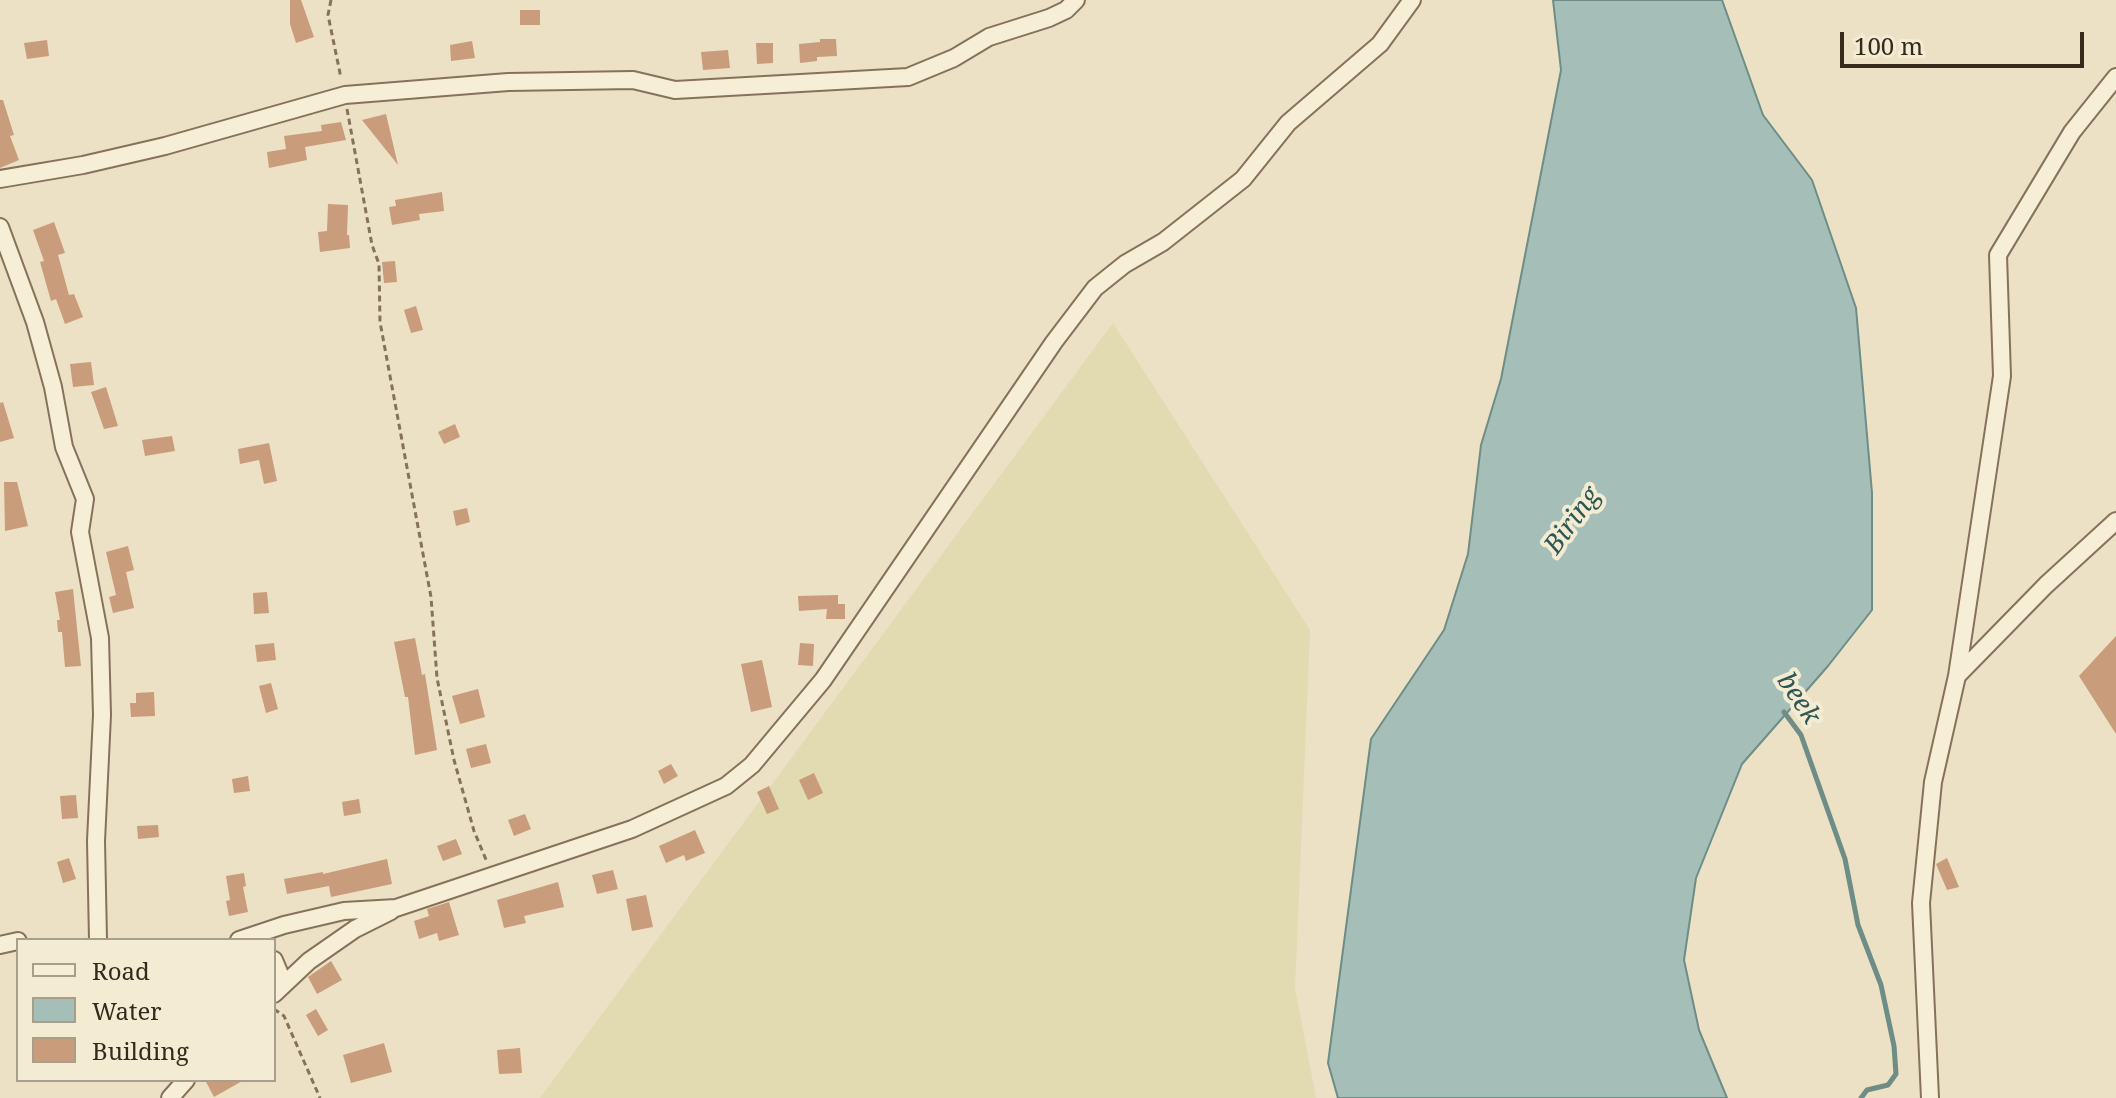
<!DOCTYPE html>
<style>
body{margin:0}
#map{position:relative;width:2116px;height:1098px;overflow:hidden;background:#ece1c4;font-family:"Noto Serif",serif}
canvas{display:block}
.legend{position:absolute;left:16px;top:938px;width:260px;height:144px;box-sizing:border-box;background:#f4ebd3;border:2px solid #a89e8b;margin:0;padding:10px 14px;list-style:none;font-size:24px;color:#362a1e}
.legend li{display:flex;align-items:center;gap:16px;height:40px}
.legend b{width:40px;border:2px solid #a89e8b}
.scale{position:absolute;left:1840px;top:32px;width:244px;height:36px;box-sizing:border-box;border:4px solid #362a1e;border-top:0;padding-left:10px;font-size:24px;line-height:28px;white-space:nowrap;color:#362a1e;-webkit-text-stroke:6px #f4ebd3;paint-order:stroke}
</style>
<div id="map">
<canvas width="2116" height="1098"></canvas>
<ul class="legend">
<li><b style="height:10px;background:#f7eed6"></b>Road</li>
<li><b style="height:22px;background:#a5bfb8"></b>Water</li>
<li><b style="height:22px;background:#c99c7b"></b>Building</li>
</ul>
<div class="scale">100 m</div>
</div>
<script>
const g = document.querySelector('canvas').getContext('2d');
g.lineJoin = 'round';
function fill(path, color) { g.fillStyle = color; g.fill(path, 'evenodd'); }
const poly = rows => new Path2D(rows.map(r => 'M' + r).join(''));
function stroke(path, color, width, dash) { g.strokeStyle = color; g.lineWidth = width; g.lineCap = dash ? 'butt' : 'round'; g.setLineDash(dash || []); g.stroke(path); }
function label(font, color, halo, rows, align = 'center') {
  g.font = font + ' "Noto Serif",serif'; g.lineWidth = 8; g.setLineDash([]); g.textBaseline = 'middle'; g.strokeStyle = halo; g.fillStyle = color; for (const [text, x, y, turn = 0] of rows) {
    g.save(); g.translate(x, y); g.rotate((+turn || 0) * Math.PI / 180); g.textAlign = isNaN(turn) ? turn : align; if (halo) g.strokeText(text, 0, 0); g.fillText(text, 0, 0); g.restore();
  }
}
const farmland = poly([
 [1113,323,1310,630,1295,988,1316,1098,540,1098]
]);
const water = poly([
 [1553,0,1722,0,1763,115,1812,180,1856,308,1872,493,1872,610,1828,666,1742,764,1696,878,1684,960,1699,1030,1727,1098,1338,1098,1328,1063,1371,739,1444,630,1468,554,1481,445,1501,379,1561,70,1553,0]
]);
const stream = poly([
 [1784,712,1801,735,1845,859,1858,925,1881,985,1894,1046,1896,1074,1888,1085,1867,1090,1861,1098]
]);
const building = poly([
 [290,0,301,0,314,37,296,43,290,24],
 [520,10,540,10,540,25,520,25],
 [820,39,836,39,837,56,817,57,817,61,800,63,799,44,820,42],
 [47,40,49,56,27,59,24,43],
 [472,41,475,58,451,61,450,45],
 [756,43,773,43,773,63,757,64],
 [728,50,730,68,703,70,701,52],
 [0,100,3,100,14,135,10,136,19,160,0,168],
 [386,114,398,165,362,120],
 [341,122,346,140,305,147,307,160,269,168,267,152,286,149,284,136,322,131,321,125],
 [442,192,444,211,419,214,420,220,392,225,389,207,396,206,395,200],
 [328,204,348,205,347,235,349,235,350,248,320,252,318,232,327,231],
 [54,222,65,253,58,255,69,295,74,294,83,317,65,324,56,299,51,301,40,262,44,261,33,230],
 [395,261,397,282,384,283,382,262],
 [416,306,423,330,411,333,404,310],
 [91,362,94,385,73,387,70,364],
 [106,387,118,426,104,429,91,392],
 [3,402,14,438,0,442,0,403],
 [455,424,460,437,444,444,438,432],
 [172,436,175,451,145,456,142,440],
 [269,443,277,481,264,484,259,460,240,464,238,449],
 [4,482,17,482,28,526,5,531],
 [467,508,470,522,456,526,453,511],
 [128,546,134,570,126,572,134,608,113,613,109,597,116,595,106,552],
 [73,589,81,666,65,667,62,632,58,632,57,620,60,620,55,592],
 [267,592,269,613,254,614,253,593],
 [838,595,838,604,845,604,845,619,826,619,827,609,799,611,798,596],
 [2116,636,2116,734,2079,676],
 [415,638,422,675,425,674,437,750,415,755,408,697,405,697,394,642],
 [274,643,276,660,257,662,255,645],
 [800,643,814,644,813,666,798,665],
 [762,660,772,707,751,712,741,664],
 [271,683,278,709,266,713,259,686],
 [478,689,485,717,460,724,452,696],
 [154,692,155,716,131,717,130,703,136,703,136,693],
 [486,744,491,763,471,768,466,749],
 [671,764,678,776,664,784,658,771],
 [814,773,823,793,808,800,799,780],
 [248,776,250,791,234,793,232,779],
 [769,786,779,809,767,814,757,792],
 [76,795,78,818,62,819,60,796],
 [359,799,361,813,344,816,342,802],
 [525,814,531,829,514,836,508,820],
 [158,825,159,837,138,839,137,826],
 [695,830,705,853,686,861,684,855,666,863,659,846],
 [456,839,462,854,443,861,437,846],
 [69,858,76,879,63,883,57,862],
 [1947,858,1959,887,1947,890,1936,864],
 [387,859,392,884,331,897,329,886,287,894,284,879,323,872,323,874],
 [613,870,618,889,597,894,592,875],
 [244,873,246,886,243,887,248,912,229,916,226,901,230,900,226,876],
 [558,882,564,907,524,916,526,923,504,928,497,900],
 [646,895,653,927,632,931,626,899],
 [449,902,459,935,439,941,437,933,419,939,414,921,429,916,427,909],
 [331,961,342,980,317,994,308,977],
 [316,1009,328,1030,318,1036,306,1015],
 [384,1043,392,1072,351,1083,343,1055],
 [520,1048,522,1073,499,1074,497,1050],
 [205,1080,244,1080,214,1097]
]);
const path = poly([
 [331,0,328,15,341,78],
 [347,109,372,245,379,264,380,322,431,597,437,678,454,760,474,831,487,862],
 [274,1009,284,1016,320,1098]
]);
const minor = poly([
 [0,179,83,165,165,146,345,95,508,82,633,80,675,90,908,77,954,58,989,37,1049,18,1066,10,1076,0],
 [0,227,35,322,53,387,64,447,85,499,80,532,100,638,102,715,96,841,98,940],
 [1957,676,2046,585,2116,521],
 [239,940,284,925,344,911,396,908,632,829,726,786,752,765,823,680,1054,342,1095,288,1125,264,1163,242,1243,179,1288,123,1380,44,1412,0],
 [0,945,18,941],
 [274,960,284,984],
 [274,994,309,961,355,929,391,911],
 [170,1098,186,1080],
 [1930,1098,1921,903,1933,782,1957,676,2002,376,1998,255,2072,132,2116,77]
]);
const waterNames = [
 ["Biring",1573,521,-54],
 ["beek",1798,699,56]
];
fill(farmland, '#e2dab1');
fill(water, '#a5bfb8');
stroke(water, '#6d8d86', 2);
stroke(stream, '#6d8d86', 5);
fill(building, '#c99c7b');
stroke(minor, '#86725b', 20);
stroke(path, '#86725b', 3, [6, 4]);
stroke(minor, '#f7eed6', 16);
label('italic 26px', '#2e5654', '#f4ebd3', waterNames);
</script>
